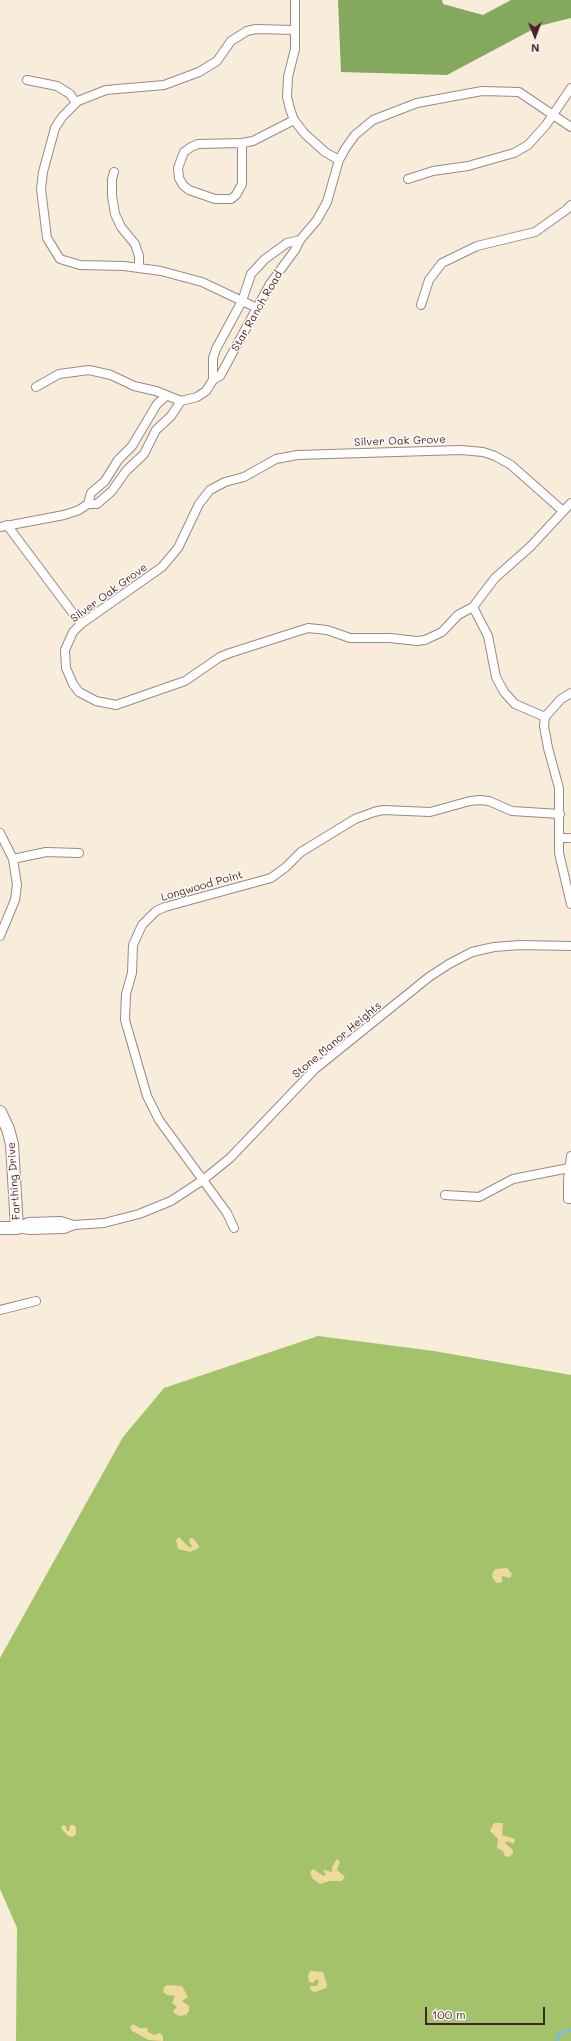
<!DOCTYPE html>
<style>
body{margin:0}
#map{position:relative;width:571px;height:2041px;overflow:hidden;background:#f8eddb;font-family:Mali,sans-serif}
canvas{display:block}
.north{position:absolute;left:515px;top:16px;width:40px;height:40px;-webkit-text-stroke:3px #fdfcf7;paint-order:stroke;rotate:179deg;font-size:11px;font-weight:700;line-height:16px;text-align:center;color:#4a1f2b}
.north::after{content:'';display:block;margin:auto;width:14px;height:18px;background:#4a1f2b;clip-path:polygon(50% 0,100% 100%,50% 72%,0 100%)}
.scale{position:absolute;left:425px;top:2007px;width:120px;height:18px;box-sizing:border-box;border:2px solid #4a1f2b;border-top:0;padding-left:5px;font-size:12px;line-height:14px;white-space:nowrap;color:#4a1f2b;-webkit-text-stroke:3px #fdfcf7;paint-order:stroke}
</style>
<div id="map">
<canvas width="571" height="2041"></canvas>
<div class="north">N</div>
<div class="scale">100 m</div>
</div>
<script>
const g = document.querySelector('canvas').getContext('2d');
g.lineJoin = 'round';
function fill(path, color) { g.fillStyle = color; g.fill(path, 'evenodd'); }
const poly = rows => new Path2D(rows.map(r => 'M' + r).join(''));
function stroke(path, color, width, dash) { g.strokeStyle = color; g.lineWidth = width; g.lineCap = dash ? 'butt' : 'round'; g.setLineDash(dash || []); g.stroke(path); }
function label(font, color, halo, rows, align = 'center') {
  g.font = font + ' Mali,sans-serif'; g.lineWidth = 3; g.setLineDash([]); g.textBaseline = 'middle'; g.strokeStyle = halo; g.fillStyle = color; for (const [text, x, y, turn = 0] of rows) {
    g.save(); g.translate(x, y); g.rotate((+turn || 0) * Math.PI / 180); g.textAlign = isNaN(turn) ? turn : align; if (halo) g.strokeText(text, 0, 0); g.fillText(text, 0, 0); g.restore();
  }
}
const green = poly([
 [318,1336,434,1351,571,1375,571,2041,16,2041,17,1928,0,1889,0,1658,123,1437,164,1388]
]);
const forest = poly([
 [338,0,442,0,443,4,483,15,511,0,571,0,571,18,539,26,447,75,341,72]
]);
const sand = poly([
 [179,1537,190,1548,192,1546,189,1542,190,1538,193,1538,199,1546,199,1548,190,1552,178,1549,176,1540],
 [507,1568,512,1574,510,1578,502,1576,502,1582,496,1583,492,1576,493,1572,495,1569],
 [494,1823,503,1823,502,1835,515,1839,514,1844,507,1841,505,1843,513,1850,513,1853,509,1857,505,1856,503,1851,497,1848,498,1839,490,1831],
 [62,1825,66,1826,67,1831,69,1831,70,1825,74,1825,76,1828,76,1834,73,1837,68,1836,61,1828],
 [337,1859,340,1862,337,1870,345,1877,342,1881,330,1881,320,1884,312,1878,310,1872,313,1869,324,1876,326,1874,323,1871,324,1870,332,1872,332,1867],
 [310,1971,323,1972,327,1985,326,1988,315,1992,311,1991,310,1986,317,1986,319,1981,316,1979,313,1983,309,1982,308,1976],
 [168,1985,182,1986,188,1997,182,2001,189,2006,189,2011,186,2015,179,2016,174,2013,173,2011,177,2007,172,2003,175,1996,167,1995,163,1992,164,1987],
 [133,2024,140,2028,147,2028,148,2032,154,2035,160,2033,163,2036,163,2041,149,2040,132,2031,130,2027]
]);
const stream = poly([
 [556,2041,560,2033,571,2030]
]);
const street = poly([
 [295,0,295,49,288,77,287,97,290,109,294,120,305,134,325,152,339,160],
 [27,80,57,86,70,94,76,103],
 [242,143,242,184,236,195,231,199,215,199,189,190,183,185,179,178,178,168,184,152,191,147,198,144,242,143,253,141,294,120],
 [114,172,112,179,112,196,115,214,121,227,135,244,139,256,139,268],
 [408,179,433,171,468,166,514,153,528,145,546,125,571,88],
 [421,305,429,280,442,263,477,246,535,232,566,210,571,205],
 [257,308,202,282,161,271,124,266,80,265,60,259,47,238,41,189,43,172,55,128,62,117,78,101,106,90,164,85,199,72,217,61,231,41,247,31,256,29,295,30],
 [213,380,213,358,216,349,242,301,251,274,265,259,287,243,300,240],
 [36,387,59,374,89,370,111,375,134,386,156,391,181,401,197,397,206,391,213,380,220,376,270,284,295,250,300,240,317,220,327,202,339,160,345,149,355,135,373,120,417,103,482,91,519,92,571,127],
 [88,504,91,493,105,481,118,460,132,446,157,404,166,396],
 [563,511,511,465,495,456,483,452,461,450,297,455,276,459,244,477,225,482,210,490,199,504,178,548,162,567,81,624,73,632,65,650,66,668,73,684,79,692,96,701,116,705,185,681,220,657,230,653,308,628,327,630,350,638,390,638,417,641,425,640,442,632,458,615,473,607,495,578,530,547,571,503],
 [7,525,81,624],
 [0,527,64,515,79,510,88,504,97,504,112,491,126,471,144,454,156,430,171,416,181,401],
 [473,607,488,636,496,677,504,692,515,704,545,717,544,726,548,748,559,788,559,838],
 [545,717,561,699,571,693],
 [0,833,13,859,17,885,15,900,0,936],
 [569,838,559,838,559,853,571,904],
 [13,859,46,852,79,853],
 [571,1156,568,1180,568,1199,571,1199],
 [445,1195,479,1197,513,1179,569,1168],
 [17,1228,30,1230,64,1229,74,1225,104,1223,139,1214,171,1201,203,1180,230,1158,315,1069,429,977,449,964,472,952,494,947,520,945,571,946],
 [17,1228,28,1222,61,1221,74,1225],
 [234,1228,227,1213,159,1120,147,1096,125,1020,126,994,132,973,133,945,142,925,156,911,165,907,271,878,286,867,301,852,355,819,374,812,383,810,430,812,470,801,480,800,489,801,512,811,560,814],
 [0,1310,36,1301]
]);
const secondary = poly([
 [0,1112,8,1129,12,1144,17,1228,0,1228]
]);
const streetNames = [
 ["Star Ranch Road",257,311,-60],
 ["Silver Oak Grove",400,441,-2],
 ["Silver Oak Grove",109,593,-36],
 ["Longwood Point",202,886,-16],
 ["Stone Manor Heights",337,1040,-40],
 ["Farthing Drive",14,1181,-94]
];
fill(green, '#a4c26a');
fill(forest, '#83a85e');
fill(sand, '#eeda9e');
stroke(stream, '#78b9ed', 2.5);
stroke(street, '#a18683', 10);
stroke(secondary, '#a18683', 14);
stroke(street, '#fff', 8);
stroke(secondary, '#fff', 12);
label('11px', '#4a1f2b', '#fdfcf7', streetNames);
</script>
